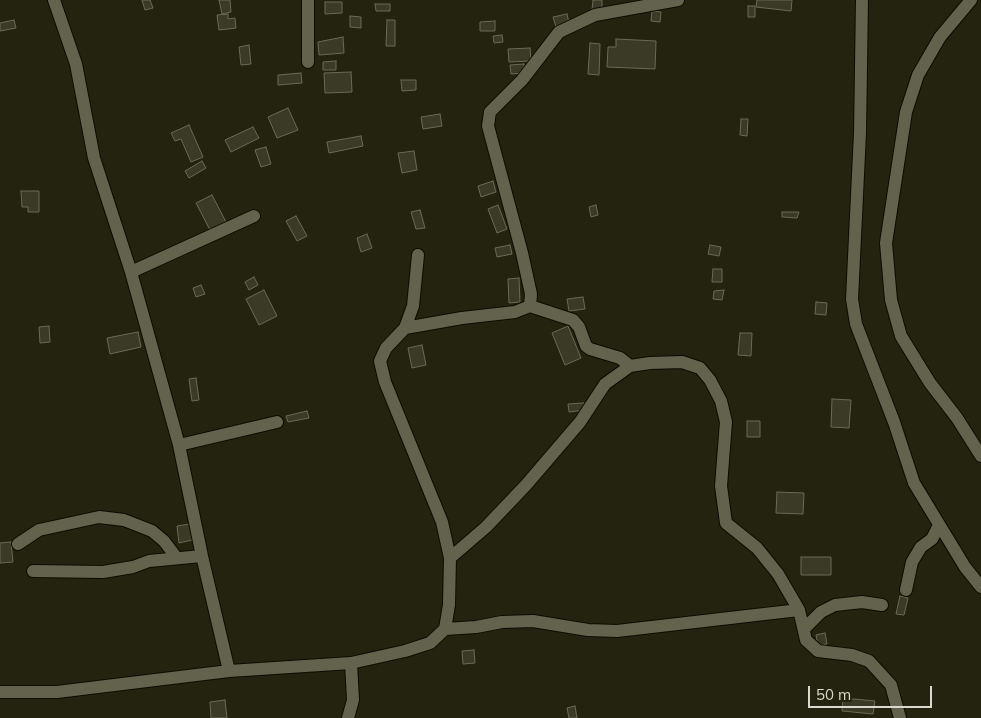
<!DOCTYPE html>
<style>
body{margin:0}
#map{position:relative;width:981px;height:718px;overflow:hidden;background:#242310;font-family:Mulish,sans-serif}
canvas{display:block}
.scale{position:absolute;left:808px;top:686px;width:124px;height:22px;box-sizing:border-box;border:2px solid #d9d9cd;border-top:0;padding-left:6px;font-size:15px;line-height:18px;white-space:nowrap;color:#d9d9cd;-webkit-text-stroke:4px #242310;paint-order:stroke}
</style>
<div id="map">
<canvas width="981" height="718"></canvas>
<div class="scale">50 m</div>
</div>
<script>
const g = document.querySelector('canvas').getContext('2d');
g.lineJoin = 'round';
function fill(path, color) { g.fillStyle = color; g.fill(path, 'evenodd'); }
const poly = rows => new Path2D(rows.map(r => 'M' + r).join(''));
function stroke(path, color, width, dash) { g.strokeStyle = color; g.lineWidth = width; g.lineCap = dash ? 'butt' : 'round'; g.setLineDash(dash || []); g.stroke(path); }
const building = poly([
 [142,0,150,0,153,8,145,10,142,0],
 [219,0,230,0,231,12,222,14,219,0],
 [593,0,602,0,602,10,592,10,593,0],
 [757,0,792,0,791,11,756,7,757,0],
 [325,2,342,2,342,13,325,14,325,2],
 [375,4,390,4,390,11,376,11,375,4],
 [748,6,755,6,755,17,748,17,748,6],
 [652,11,661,12,660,22,651,21,652,11],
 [228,14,228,19,235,18,236,28,219,30,217,15,228,14],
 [567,14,569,23,556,27,553,17,567,14],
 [350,16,361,17,361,28,350,27,350,16],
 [14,20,16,28,0,31,0,23,14,20],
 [387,20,395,20,395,46,386,46,387,20],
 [495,21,495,31,480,31,480,22,495,21],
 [502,35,503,42,494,43,493,36,502,35],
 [343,37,344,53,319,55,318,42,343,37],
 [616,39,656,41,655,69,607,67,608,47,616,47,616,39],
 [590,43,600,44,599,75,588,74,590,43],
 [249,45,251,64,241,65,239,47,249,45],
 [530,48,531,61,509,62,508,49,530,48],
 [336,61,336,70,323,70,323,62,336,61],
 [524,64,524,73,511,74,510,65,524,64],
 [351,72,352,92,325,93,324,73,351,72],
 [301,73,302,83,278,85,278,75,301,73],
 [401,80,416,80,416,90,402,91,401,80],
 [288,108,298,130,277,138,268,117,288,108],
 [440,114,442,126,423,129,421,117,440,114],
 [741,119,748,119,747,136,740,135,741,119],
 [189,125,203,157,191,162,181,139,175,141,171,133,189,125],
 [253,127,259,138,231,152,225,140,253,127],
 [361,136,363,146,329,153,327,142,361,136],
 [266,147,271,164,261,167,255,150,266,147],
 [414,151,417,170,402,173,398,153,414,151],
 [202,161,206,168,189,178,185,171,202,161],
 [493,181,496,192,481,197,478,186,493,181],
 [21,191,39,191,39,212,28,212,28,207,22,207,21,191],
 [212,195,226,222,210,230,196,203,212,195],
 [498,205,507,229,497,233,488,209,498,205],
 [596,205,598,215,591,217,589,207,596,205],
 [420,210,425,228,416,229,411,212,420,210],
 [782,212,799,212,797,218,782,217,782,212],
 [296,216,307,236,297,241,286,221,296,216],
 [367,234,372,248,361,252,357,238,367,234],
 [510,245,512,254,497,257,495,248,510,245],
 [710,245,721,247,719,256,708,254,710,245],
 [713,269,722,269,722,282,712,282,713,269],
 [254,277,258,285,249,290,245,282,254,277],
 [519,278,520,302,509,303,508,279,519,278],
 [201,285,205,294,196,297,193,288,201,285],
 [264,290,277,316,259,325,246,299,264,290],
 [724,290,722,300,713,299,714,291,724,290],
 [583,297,585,309,569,311,567,299,583,297],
 [816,302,827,303,826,315,815,314,816,302],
 [49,326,50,342,40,343,39,327,49,326],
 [568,326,581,358,565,365,552,333,568,326],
 [138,332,141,347,110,354,107,338,138,332],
 [740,333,752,333,751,356,738,355,740,333],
 [422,345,426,365,412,368,408,348,422,345],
 [196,378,199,400,192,401,189,379,196,378],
 [832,399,851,400,849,428,831,427,832,399],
 [584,403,585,410,569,412,568,404,584,403],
 [307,411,309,418,288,422,286,416,307,411],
 [747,421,760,421,760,437,747,437,747,421],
 [777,492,804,493,803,514,776,513,777,492],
 [190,524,192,540,179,543,177,526,190,524],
 [11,542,13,562,0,563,0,543,11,542],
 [801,557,831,557,831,575,801,575,801,557],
 [900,596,908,598,904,615,896,614,900,596],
 [825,633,827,644,818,646,816,635,825,633],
 [474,650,475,663,463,664,462,651,474,650],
 [843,698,875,701,873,714,842,711,843,698],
 [225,700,227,718,211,718,210,702,225,700],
 [575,706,577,718,569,718,567,708,575,706]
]);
const street = poly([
 [54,0,76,64,94,158,131,272,179,445,202,556,229,671],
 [308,0,308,62],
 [862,0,860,133,852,299,856,324,894,422,914,483,965,567,981,587],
 [971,0,940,37,918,75,906,112,886,243,891,300,901,336,930,383,957,418,981,456],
 [131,272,254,216],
 [530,306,573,320,579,327,586,346,590,349,620,358,630,366,650,363,682,362,700,368,710,380,721,401,726,422,721,486,726,523,757,548,778,574,799,610,806,640,818,651,852,655,869,661,891,685,900,718],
 [405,328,413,306,418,255],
 [179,445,277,422],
 [18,544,39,530,99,517,124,520,152,531,164,541,176,557],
 [450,558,486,527,526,485,580,422,605,384,630,366],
 [33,571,103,572,133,567,149,561,202,556],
 [906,590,912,562,921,547,932,539,939,525],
 [805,628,821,612,835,605,862,602,882,605],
 [445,629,449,605,450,558,442,522,385,382,380,361,386,348,405,328,462,318,515,312,530,306,531,294,522,253,488,126,490,112,522,80,559,32,595,15,678,0],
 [0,692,57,692,229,671,351,663,405,651,430,643,445,629,476,627,502,622,533,621,588,630,617,631,799,610],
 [348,718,353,700,351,663]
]);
fill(building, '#3b3a26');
stroke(building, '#6b6a54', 1);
stroke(street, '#0d0c00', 14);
stroke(street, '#63624d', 12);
</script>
